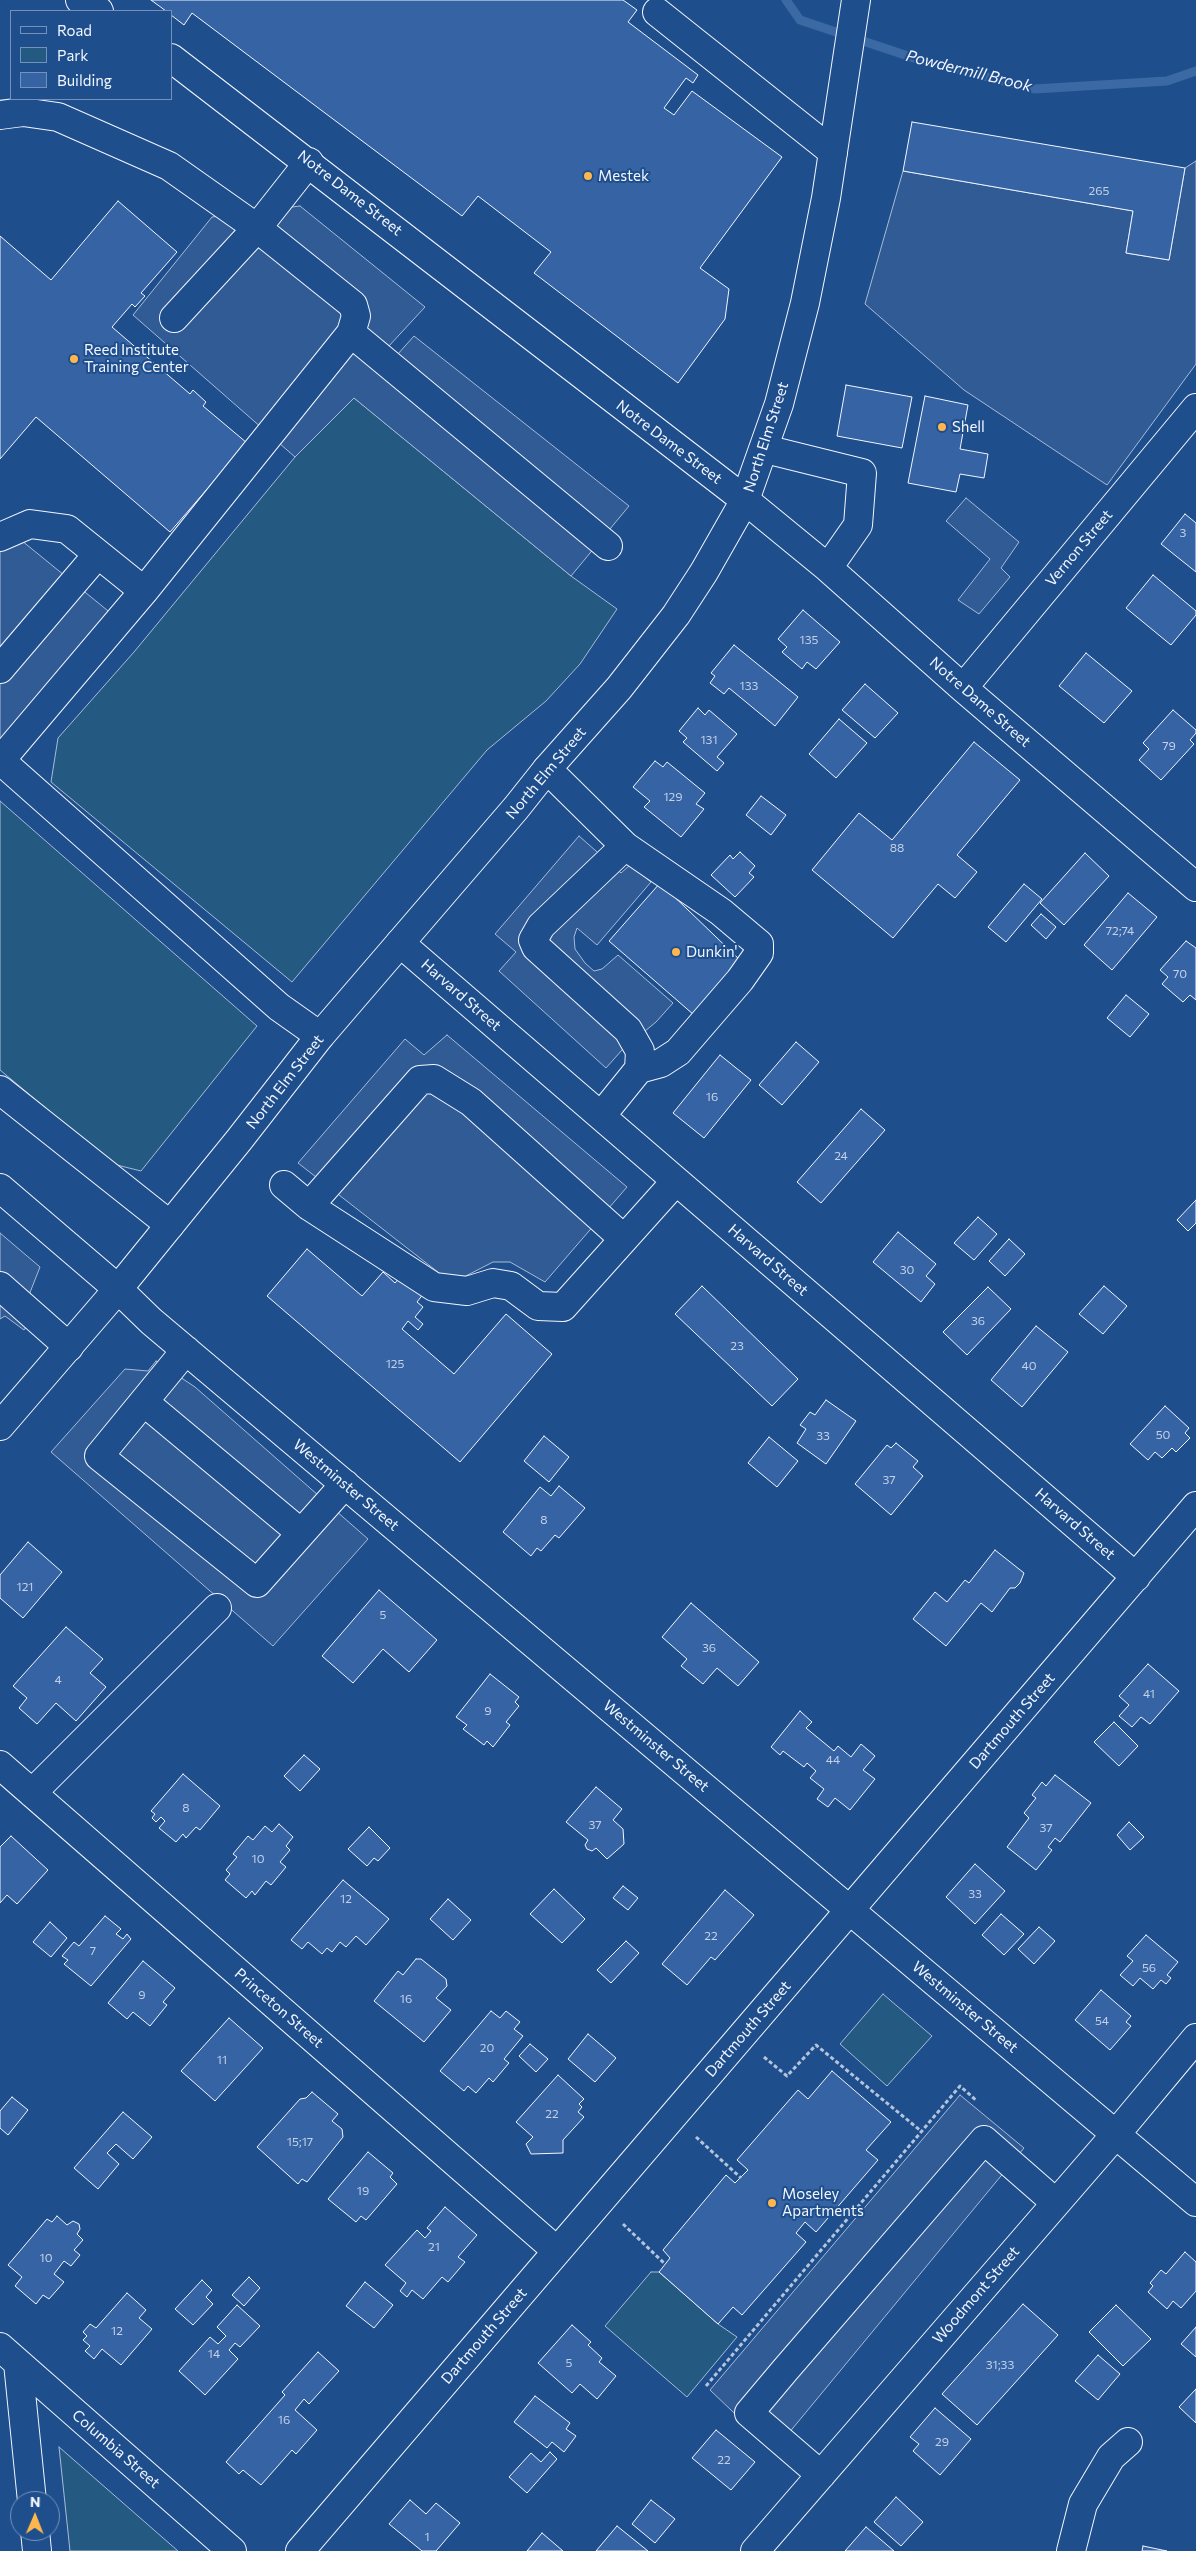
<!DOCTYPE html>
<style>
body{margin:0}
#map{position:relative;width:1196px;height:2551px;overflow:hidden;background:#1f4e8c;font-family:Commissioner,sans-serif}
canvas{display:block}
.legend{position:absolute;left:10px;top:10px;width:162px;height:90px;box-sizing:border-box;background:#1f4e8c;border:1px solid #7391ba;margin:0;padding:6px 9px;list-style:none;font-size:15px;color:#f2f6ff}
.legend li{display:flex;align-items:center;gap:10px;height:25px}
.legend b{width:25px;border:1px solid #7391ba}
.north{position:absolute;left:10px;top:2491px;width:50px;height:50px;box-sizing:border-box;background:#1f4e8c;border:1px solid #7391ba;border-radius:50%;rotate:1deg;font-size:14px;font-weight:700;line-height:20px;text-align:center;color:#f2f6ff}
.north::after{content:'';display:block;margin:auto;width:18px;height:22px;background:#ffb74d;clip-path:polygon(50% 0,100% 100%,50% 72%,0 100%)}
</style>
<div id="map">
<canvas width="1196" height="2551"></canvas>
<ul class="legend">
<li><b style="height:6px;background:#1f4e8c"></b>Road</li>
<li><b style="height:14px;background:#245a82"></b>Park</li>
<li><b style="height:14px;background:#3563a3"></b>Building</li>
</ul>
<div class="north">N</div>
</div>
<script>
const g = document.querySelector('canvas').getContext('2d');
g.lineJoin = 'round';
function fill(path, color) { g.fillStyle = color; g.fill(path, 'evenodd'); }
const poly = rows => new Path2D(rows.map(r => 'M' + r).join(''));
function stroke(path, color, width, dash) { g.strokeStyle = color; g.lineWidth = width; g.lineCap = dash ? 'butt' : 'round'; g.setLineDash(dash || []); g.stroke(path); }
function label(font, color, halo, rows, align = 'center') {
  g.font = font + ' Commissioner,sans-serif'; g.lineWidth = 4; g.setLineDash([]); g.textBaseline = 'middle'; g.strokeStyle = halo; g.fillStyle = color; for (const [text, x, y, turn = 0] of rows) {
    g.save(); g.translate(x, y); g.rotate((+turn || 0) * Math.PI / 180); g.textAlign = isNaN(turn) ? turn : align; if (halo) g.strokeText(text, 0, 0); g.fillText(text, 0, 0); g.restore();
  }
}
const green = poly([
 [353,397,571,576,617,609,580,664,546,701,487,750,292,982,51,782,58,738,134,652,295,457,353,397],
 [0,801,257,1026,141,1171,113,1164,0,1070,0,801],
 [883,1994,932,2036,887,2086,840,2044,883,1994],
 [651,2272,659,2272,718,2324,737,2337,687,2397,605,2326,651,2272],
 [59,2447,178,2551,70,2551,59,2447]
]);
const parking = poly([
 [1196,161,1196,364,1107,485,964,390,865,304,903,171,1133,211,1126,253,1169,260,1185,168,1196,161],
 [300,206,425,307,388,347,397,355,414,336,629,506,571,576,354,398,295,457,133,315,212,217,300,206],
 [966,498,1019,542,1001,568,1010,577,979,614,958,600,990,559,946,521,966,498],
 [0,523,118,619,0,759,0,523],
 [579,836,621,873,630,865,651,882,597,945,577,928,574,937,575,949,585,963,594,971,602,969,618,955,673,1003,656,1022,622,1050,606,1068,499,971,516,952,495,934,579,836],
 [447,1035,627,1187,545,1282,510,1262,493,1262,452,1283,298,1163,405,1039,424,1055,447,1035],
 [0,1233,40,1267,29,1295,43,1305,24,1330,5,1316,0,1319,0,1233],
 [156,1361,195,1387,368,1539,273,1646,51,1452,125,1369,148,1371,156,1361],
 [960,2095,1024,2148,774,2451,710,2390,960,2095]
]);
const stream = poly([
 [786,0,800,20,914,58,1034,89,1167,81,1196,71]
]);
const building = poly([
 [151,0,623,0,637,10,628,22,698,75,693,83,686,78,664,108,674,115,692,91,782,157,700,268,729,289,725,319,678,383,534,273,551,252,478,196,462,216,192,13,184,25,171,15,171,11,166,11,151,0],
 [912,122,1185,168,1169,260,1126,253,1133,211,903,171,912,122],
 [118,201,177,252,141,293,145,296,135,307,132,304,112,327,190,394,193,390,206,402,203,406,247,443,170,532,36,417,0,459,0,236,51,280,118,201],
 [846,385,912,397,902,448,837,436,846,385],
 [925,396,968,405,960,449,988,454,984,478,960,474,956,492,908,483,925,396],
 [1185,514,1196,523,1196,572,1161,544,1185,514],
 [1153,575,1196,611,1196,615,1171,645,1126,608,1153,575],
 [803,610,840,642,816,669,807,662,802,669,782,652,787,647,778,639,803,610],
 [734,645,798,697,775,726,729,688,724,694,710,683,715,676,711,673,734,645],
 [1086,653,1132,691,1104,723,1059,686,1086,653],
 [865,684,898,713,875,738,842,710,865,684],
 [698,708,705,715,709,710,737,734,717,757,724,763,717,771,683,742,687,738,679,731,698,708],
 [1173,710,1196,730,1196,733,1190,740,1194,744,1161,780,1139,760,1149,749,1143,743,1173,710],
 [839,719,867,743,836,778,809,754,839,719],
 [974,742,1020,780,957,855,977,872,955,898,938,884,893,938,812,870,859,813,892,840,974,742],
 [655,761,663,767,667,762,705,793,696,804,704,809,681,837,644,807,650,801,633,787,655,761],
 [761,796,786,815,771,835,746,815,761,796],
 [740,852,755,866,749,873,754,877,735,897,711,875,730,855,733,859,740,852],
 [1085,853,1109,876,1064,925,1040,903,1085,853],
 [660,883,742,962,694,1015,609,941,660,883],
 [1024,884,1042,899,1006,942,988,927,1024,884],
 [1128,893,1157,917,1112,970,1084,945,1128,893],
 [1041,914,1056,927,1046,939,1031,925,1041,914],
 [1186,941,1196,948,1196,1000,1190,995,1183,1002,1162,984,1168,977,1160,970,1186,941],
 [1126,995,1149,1014,1130,1037,1107,1018,1126,995],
 [796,1042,819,1062,782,1105,759,1085,796,1042],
 [720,1055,751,1080,704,1138,673,1113,720,1055],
 [861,1109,885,1130,821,1203,797,1182,861,1109],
 [1196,1200,1196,1223,1188,1231,1177,1220,1196,1200],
 [978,1217,997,1234,974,1260,954,1243,978,1217],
 [898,1232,936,1264,926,1276,935,1284,921,1302,873,1262,898,1232],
 [1009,1239,1025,1254,1005,1276,989,1261,1009,1239],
 [307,1249,362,1296,383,1272,395,1283,402,1275,424,1293,417,1302,423,1307,415,1317,423,1324,418,1330,408,1321,402,1329,454,1374,506,1314,552,1354,460,1462,267,1296,307,1249],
 [702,1286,798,1379,772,1406,675,1314,702,1286],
 [1104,1286,1127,1306,1103,1334,1079,1314,1104,1286],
 [988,1287,1011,1309,967,1355,943,1332,988,1287],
 [1036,1326,1068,1352,1022,1407,991,1380,1036,1326],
 [826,1400,856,1421,826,1464,797,1443,806,1429,800,1425,810,1412,815,1415,826,1400],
 [1165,1406,1189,1428,1185,1433,1190,1438,1176,1452,1172,1448,1162,1458,1155,1452,1148,1460,1130,1444,1165,1406],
 [544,1436,569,1457,549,1482,524,1461,544,1436],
 [769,1437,798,1461,777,1487,748,1463,769,1437],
 [896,1443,918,1461,913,1467,923,1476,891,1515,855,1484,887,1445,891,1448,896,1443],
 [559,1486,585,1508,559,1538,555,1535,541,1551,537,1548,531,1556,503,1532,540,1487,551,1496,559,1486],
 [28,1542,62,1572,23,1618,0,1598,0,1575,28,1542],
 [995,1550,1024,1573,1020,1583,1015,1588,1010,1588,992,1612,981,1603,946,1646,913,1619,935,1592,947,1602,965,1580,969,1583,995,1550],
 [379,1590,437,1640,409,1672,383,1649,353,1683,322,1656,379,1590],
 [691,1603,759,1662,738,1686,717,1668,703,1684,681,1666,687,1659,662,1637,691,1603],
 [66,1627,103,1659,90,1673,106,1687,76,1721,56,1703,37,1724,19,1708,27,1698,13,1686,66,1627],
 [1148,1664,1179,1691,1150,1724,1141,1717,1132,1727,1119,1716,1129,1705,1119,1696,1148,1664],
 [490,1674,519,1697,515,1702,519,1706,506,1722,510,1725,493,1747,487,1741,484,1745,463,1729,467,1725,456,1717,490,1674],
 [800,1711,812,1722,806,1728,834,1751,838,1746,851,1757,861,1744,875,1756,863,1770,875,1779,850,1810,835,1798,828,1807,817,1799,824,1789,810,1778,816,1771,807,1763,804,1767,783,1751,780,1755,771,1747,800,1711],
 [1114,1722,1138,1746,1119,1766,1094,1742,1114,1722],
 [304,1755,320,1769,300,1791,284,1776,304,1755],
 [183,1774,220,1806,200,1830,196,1827,186,1838,183,1834,176,1842,159,1828,165,1821,161,1817,156,1822,152,1818,155,1814,151,1811,183,1774],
 [1055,1775,1091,1803,1060,1842,1055,1838,1048,1847,1052,1850,1036,1870,1007,1847,1029,1818,1024,1813,1036,1798,1032,1795,1042,1782,1046,1786,1055,1775],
 [596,1787,622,1809,613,1820,623,1829,624,1844,607,1859,596,1848,592,1851,587,1849,585,1845,588,1840,566,1822,596,1787],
 [1129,1822,1144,1837,1130,1850,1117,1835,1129,1822],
 [279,1824,293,1837,286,1846,290,1850,280,1862,286,1867,271,1885,266,1881,255,1895,252,1891,246,1898,225,1880,230,1874,226,1870,237,1857,233,1854,248,1836,253,1840,265,1826,272,1832,279,1824],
 [369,1827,390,1848,378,1861,374,1858,367,1866,348,1849,369,1827],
 [11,1836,48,1870,17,1904,7,1895,0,1903,0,1847,11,1836],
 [975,1864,1005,1891,975,1924,946,1897,975,1864],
 [343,1880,389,1919,366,1945,356,1936,346,1947,340,1942,332,1952,327,1948,322,1954,308,1942,302,1949,291,1940,343,1880],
 [623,1886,638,1898,628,1910,613,1898,623,1886],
 [554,1889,585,1919,562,1943,530,1914,554,1889],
 [725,1890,754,1915,715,1960,711,1957,687,1985,662,1964,725,1890],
 [448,1899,471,1920,453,1940,430,1919,448,1899],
 [1001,1914,1024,1934,1004,1955,982,1935,1001,1914],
 [105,1916,121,1929,116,1934,123,1939,127,1934,131,1939,91,1986,64,1964,68,1960,62,1956,74,1942,79,1946,105,1916],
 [50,1922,67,1938,51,1957,33,1942,50,1922],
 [1039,1927,1055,1941,1034,1964,1018,1949,1039,1927],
 [1146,1935,1178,1962,1167,1975,1171,1978,1166,1984,1161,1980,1153,1989,1140,1978,1133,1986,1120,1975,1133,1961,1127,1956,1146,1935],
 [626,1941,639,1953,611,1983,597,1970,626,1941],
 [416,1959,421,1959,446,1979,447,1986,436,1998,451,2010,424,2042,374,2001,398,1971,403,1975,416,1959],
 [143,1961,175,1988,163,2002,167,2005,150,2026,133,2012,127,2019,108,2003,143,1961],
 [1101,1990,1131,2016,1126,2022,1131,2026,1110,2050,1075,2020,1101,1990],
 [491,2011,500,2018,506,2011,520,2022,514,2029,523,2036,504,2059,509,2063,493,2082,489,2078,476,2093,468,2086,464,2091,440,2071,491,2011],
 [229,2018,263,2048,215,2101,181,2071,229,2018],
 [588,2034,616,2058,595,2082,568,2059,588,2034],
 [530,2044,548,2059,536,2072,519,2056,530,2044],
 [832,2071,891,2122,866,2150,878,2160,816,2232,805,2222,796,2233,806,2242,742,2315,733,2307,718,2324,659,2272,670,2258,663,2250,726,2175,735,2183,748,2170,737,2160,798,2090,808,2099,832,2071],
 [558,2075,584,2099,579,2104,582,2107,578,2112,584,2117,563,2140,563,2153,531,2154,526,2144,533,2137,516,2122,558,2075],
 [312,2092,338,2114,332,2121,342,2129,343,2137,307,2182,302,2179,298,2184,257,2147,300,2099,306,2098,312,2092],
 [12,2097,28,2110,8,2135,0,2128,0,2111,12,2097],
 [123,2112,152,2137,133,2159,116,2144,107,2153,119,2164,98,2189,74,2168,123,2112],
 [368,2152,393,2173,390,2177,397,2184,366,2220,361,2216,356,2222,328,2199,368,2152],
 [445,2207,477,2235,458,2257,465,2262,448,2282,442,2277,423,2299,412,2290,407,2297,400,2291,406,2283,385,2265,417,2230,425,2238,431,2231,427,2228,445,2207],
 [57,2216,67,2225,73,2221,79,2224,80,2229,77,2234,83,2240,74,2250,80,2255,71,2266,64,2261,54,2274,64,2282,49,2299,43,2295,36,2304,15,2286,22,2277,8,2265,47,2219,52,2222,57,2216],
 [1185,2252,1196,2262,1196,2291,1181,2308,1173,2301,1167,2309,1148,2292,1153,2286,1150,2283,1161,2270,1166,2274,1185,2252],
 [249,2277,260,2288,244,2306,232,2295,249,2277],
 [202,2280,212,2290,206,2297,213,2304,193,2325,175,2309,202,2280],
 [365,2282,393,2305,374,2328,346,2306,365,2282],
 [127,2293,146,2310,139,2318,152,2329,121,2365,102,2349,94,2359,85,2351,90,2346,83,2340,87,2336,83,2332,90,2324,96,2328,127,2293],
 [1023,2304,1058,2335,977,2425,942,2394,1023,2304],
 [237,2305,260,2326,240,2347,235,2343,229,2350,238,2359,205,2395,179,2371,210,2337,218,2344,226,2336,217,2327,237,2305],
 [1116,2305,1151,2339,1123,2366,1089,2332,1116,2305],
 [572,2325,591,2342,588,2345,602,2358,599,2362,616,2376,597,2399,580,2384,572,2393,538,2363,572,2325],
 [1196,2327,1196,2357,1181,2344,1196,2327],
 [318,2352,339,2371,309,2404,304,2399,295,2410,317,2430,296,2454,292,2450,261,2485,243,2470,239,2474,226,2462,285,2395,282,2392,318,2352],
 [1098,2355,1120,2374,1098,2400,1075,2381,1098,2355],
 [1196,2389,1196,2423,1179,2407,1196,2389],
 [535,2396,570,2423,566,2429,576,2436,564,2452,552,2442,547,2448,514,2422,535,2396],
 [935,2408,971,2439,940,2475,913,2451,919,2444,910,2437,935,2408],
 [716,2430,755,2462,731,2490,692,2458,716,2430],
 [550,2452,557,2459,527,2493,509,2477,531,2453,541,2462,550,2452],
 [896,2497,923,2522,901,2546,874,2522,896,2497],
 [410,2500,426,2514,436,2503,460,2523,436,2551,422,2551,389,2524,410,2500],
 [651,2500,675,2519,655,2543,632,2524,651,2500],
 [617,2526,648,2551,596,2551,617,2526],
 [866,2527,894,2551,845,2551,866,2527],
 [542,2533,563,2551,527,2551,542,2533],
 [1143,2546,1167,2551,1142,2551,1143,2546]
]);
const path = poly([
 [764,2057,787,2076,816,2045,921,2131],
 [696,2137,741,2178],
 [623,2224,665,2264],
 [706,2386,960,2086,977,2101]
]);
const minor = poly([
 [657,12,833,152],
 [0,115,23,112,58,117,169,166,257,228,353,305,356,316,351,333,144,591,0,761],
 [174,318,257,228,309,162],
 [351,333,608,546],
 [765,449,862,473,858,525,828,568],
 [745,500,828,568,963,688,1196,887],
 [0,537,30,524,67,529,144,591],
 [0,669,98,554],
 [963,688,1196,408],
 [0,760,279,1007,320,1036],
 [547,769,625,846,721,912,759,944,759,953,740,980,678,1052,661,1063,639,1069],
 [400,943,1136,1577],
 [0,1090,170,1225],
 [601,1116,639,1069,640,1051,628,1030,536,947,533,940,541,926,625,846],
 [284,1185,309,1206,434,1287,467,1291,493,1283,511,1286,538,1306,563,1307,676,1181],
 [0,1188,118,1289,151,1321,1196,2202],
 [309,1206,420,1080,434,1079,471,1102,624,1239],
 [0,1286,69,1347],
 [186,1350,99,1456,257,1583,345,1484],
 [144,1402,301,1533],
 [0,1765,557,2251],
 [32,1793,217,1608],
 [0,2347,232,2551],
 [18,2363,32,2501],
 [821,2475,749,2413,786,2369,984,2140,1056,2203],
 [35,2531,37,2551],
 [300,2551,1196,1506],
 [755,2551,1116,2134,1196,2038],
 [1071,2551,1083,2504,1111,2457,1128,2442]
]);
const major = poly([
 [80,0,99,11],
 [171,58,745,500]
]);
const highway = poly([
 [0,1426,118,1289,239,1140,320,1036,516,808,547,769,619,688,676,615,704,572,745,500,779,404,805,303,826,198,856,0]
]);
const markers = [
 [588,176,5,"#ffb74d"],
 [74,359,5,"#ffb74d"],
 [942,427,5,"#ffb74d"],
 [676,952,5,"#ffb74d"],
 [772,2203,5,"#ffb74d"]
];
const numberNames = [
 ["265",1099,191],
 ["3",1183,533],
 ["135",809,640],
 ["133",749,686],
 ["131",709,740],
 ["79",1169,746],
 ["129",673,797],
 ["88",897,848],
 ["72;74",1120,931],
 ["70",1180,974],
 ["16",712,1097],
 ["24",841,1156],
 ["30",907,1270],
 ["36",978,1321],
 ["23",737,1346],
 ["125",395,1364],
 ["40",1029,1366],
 ["50",1163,1435],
 ["33",823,1436],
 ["37",889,1480],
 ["8",544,1520],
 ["121",25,1587],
 ["5",383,1615],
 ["36",709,1648],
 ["4",58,1680],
 ["41",1149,1694],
 ["9",488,1711],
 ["44",833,1760],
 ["8",186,1808],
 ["37",595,1825],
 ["37",1046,1828],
 ["10",258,1859],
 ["33",975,1894],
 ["12",346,1899],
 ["22",711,1936],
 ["7",93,1951],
 ["56",1149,1968],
 ["9",142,1995],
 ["16",406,1999],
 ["54",1102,2021],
 ["20",487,2048],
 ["11",222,2060],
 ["22",552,2114],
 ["15;17",300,2142],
 ["19",363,2191],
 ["21",434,2247],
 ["10",46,2258],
 ["12",117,2331],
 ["14",214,2354],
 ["5",569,2363],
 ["31;33",1000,2365],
 ["16",284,2420],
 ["29",942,2442],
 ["22",724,2460],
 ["1",427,2537]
];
const poiNames = [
 ["Mestek",598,176],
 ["Reed Institute",84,350],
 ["Training Center",84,367],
 ["Shell",952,427],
 ["Dunkin'",686,952],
 ["Moseley",782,2194],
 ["Apartments",782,2211]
];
const streetNames = [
 ["Notre Dame Street",350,193,38],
 ["North Elm Street",766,437,-72],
 ["Notre Dame Street",669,442,37],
 ["Vernon Street",1079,548,-50],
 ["Notre Dame Street",980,702,41],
 ["North Elm Street",546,773,-50],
 ["Harvard Street",461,995,41],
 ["North Elm Street",285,1082,-52],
 ["Harvard Street",768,1260,41],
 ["Westminster Street",346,1485,40],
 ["Harvard Street",1075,1524,41],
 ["Dartmouth Street",1012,1721,-49],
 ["Westminster Street",656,1746,40],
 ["Westminster Street",965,2007,40],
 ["Princeton Street",279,2008,41],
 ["Dartmouth Street",748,2029,-49],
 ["Woodmont Street",976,2295,-49],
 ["Dartmouth Street",484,2336,-49],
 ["Columbia Street",116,2449,41]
];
const waterNames = [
 ["Powdermill Brook",969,71,14]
];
fill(green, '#245a82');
stroke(green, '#a8bbd7', 1);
fill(parking, '#305b95');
stroke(parking, '#a8bbd7', 1);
stroke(stream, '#3b69a3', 9);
fill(building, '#3563a3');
stroke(building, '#f2f6ff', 1);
stroke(minor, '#f2f6ff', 30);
stroke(major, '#f2f6ff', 30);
stroke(highway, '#f2f6ff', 30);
stroke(path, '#b3c4dc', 3, [4, 2.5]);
stroke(minor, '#1f4e8c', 28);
stroke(major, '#1f4e8c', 28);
stroke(highway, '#1f4e8c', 28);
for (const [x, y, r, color] of markers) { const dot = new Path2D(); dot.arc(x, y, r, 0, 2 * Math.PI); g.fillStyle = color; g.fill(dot); stroke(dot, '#1f4e8c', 2); }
label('12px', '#c3d1e8', null, numberNames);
label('15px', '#f2f6ff', '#1f4e8c', poiNames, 'left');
label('15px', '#f2f6ff', '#1f4e8c', streetNames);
label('italic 16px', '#f2f6ff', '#1f4e8c', waterNames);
</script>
